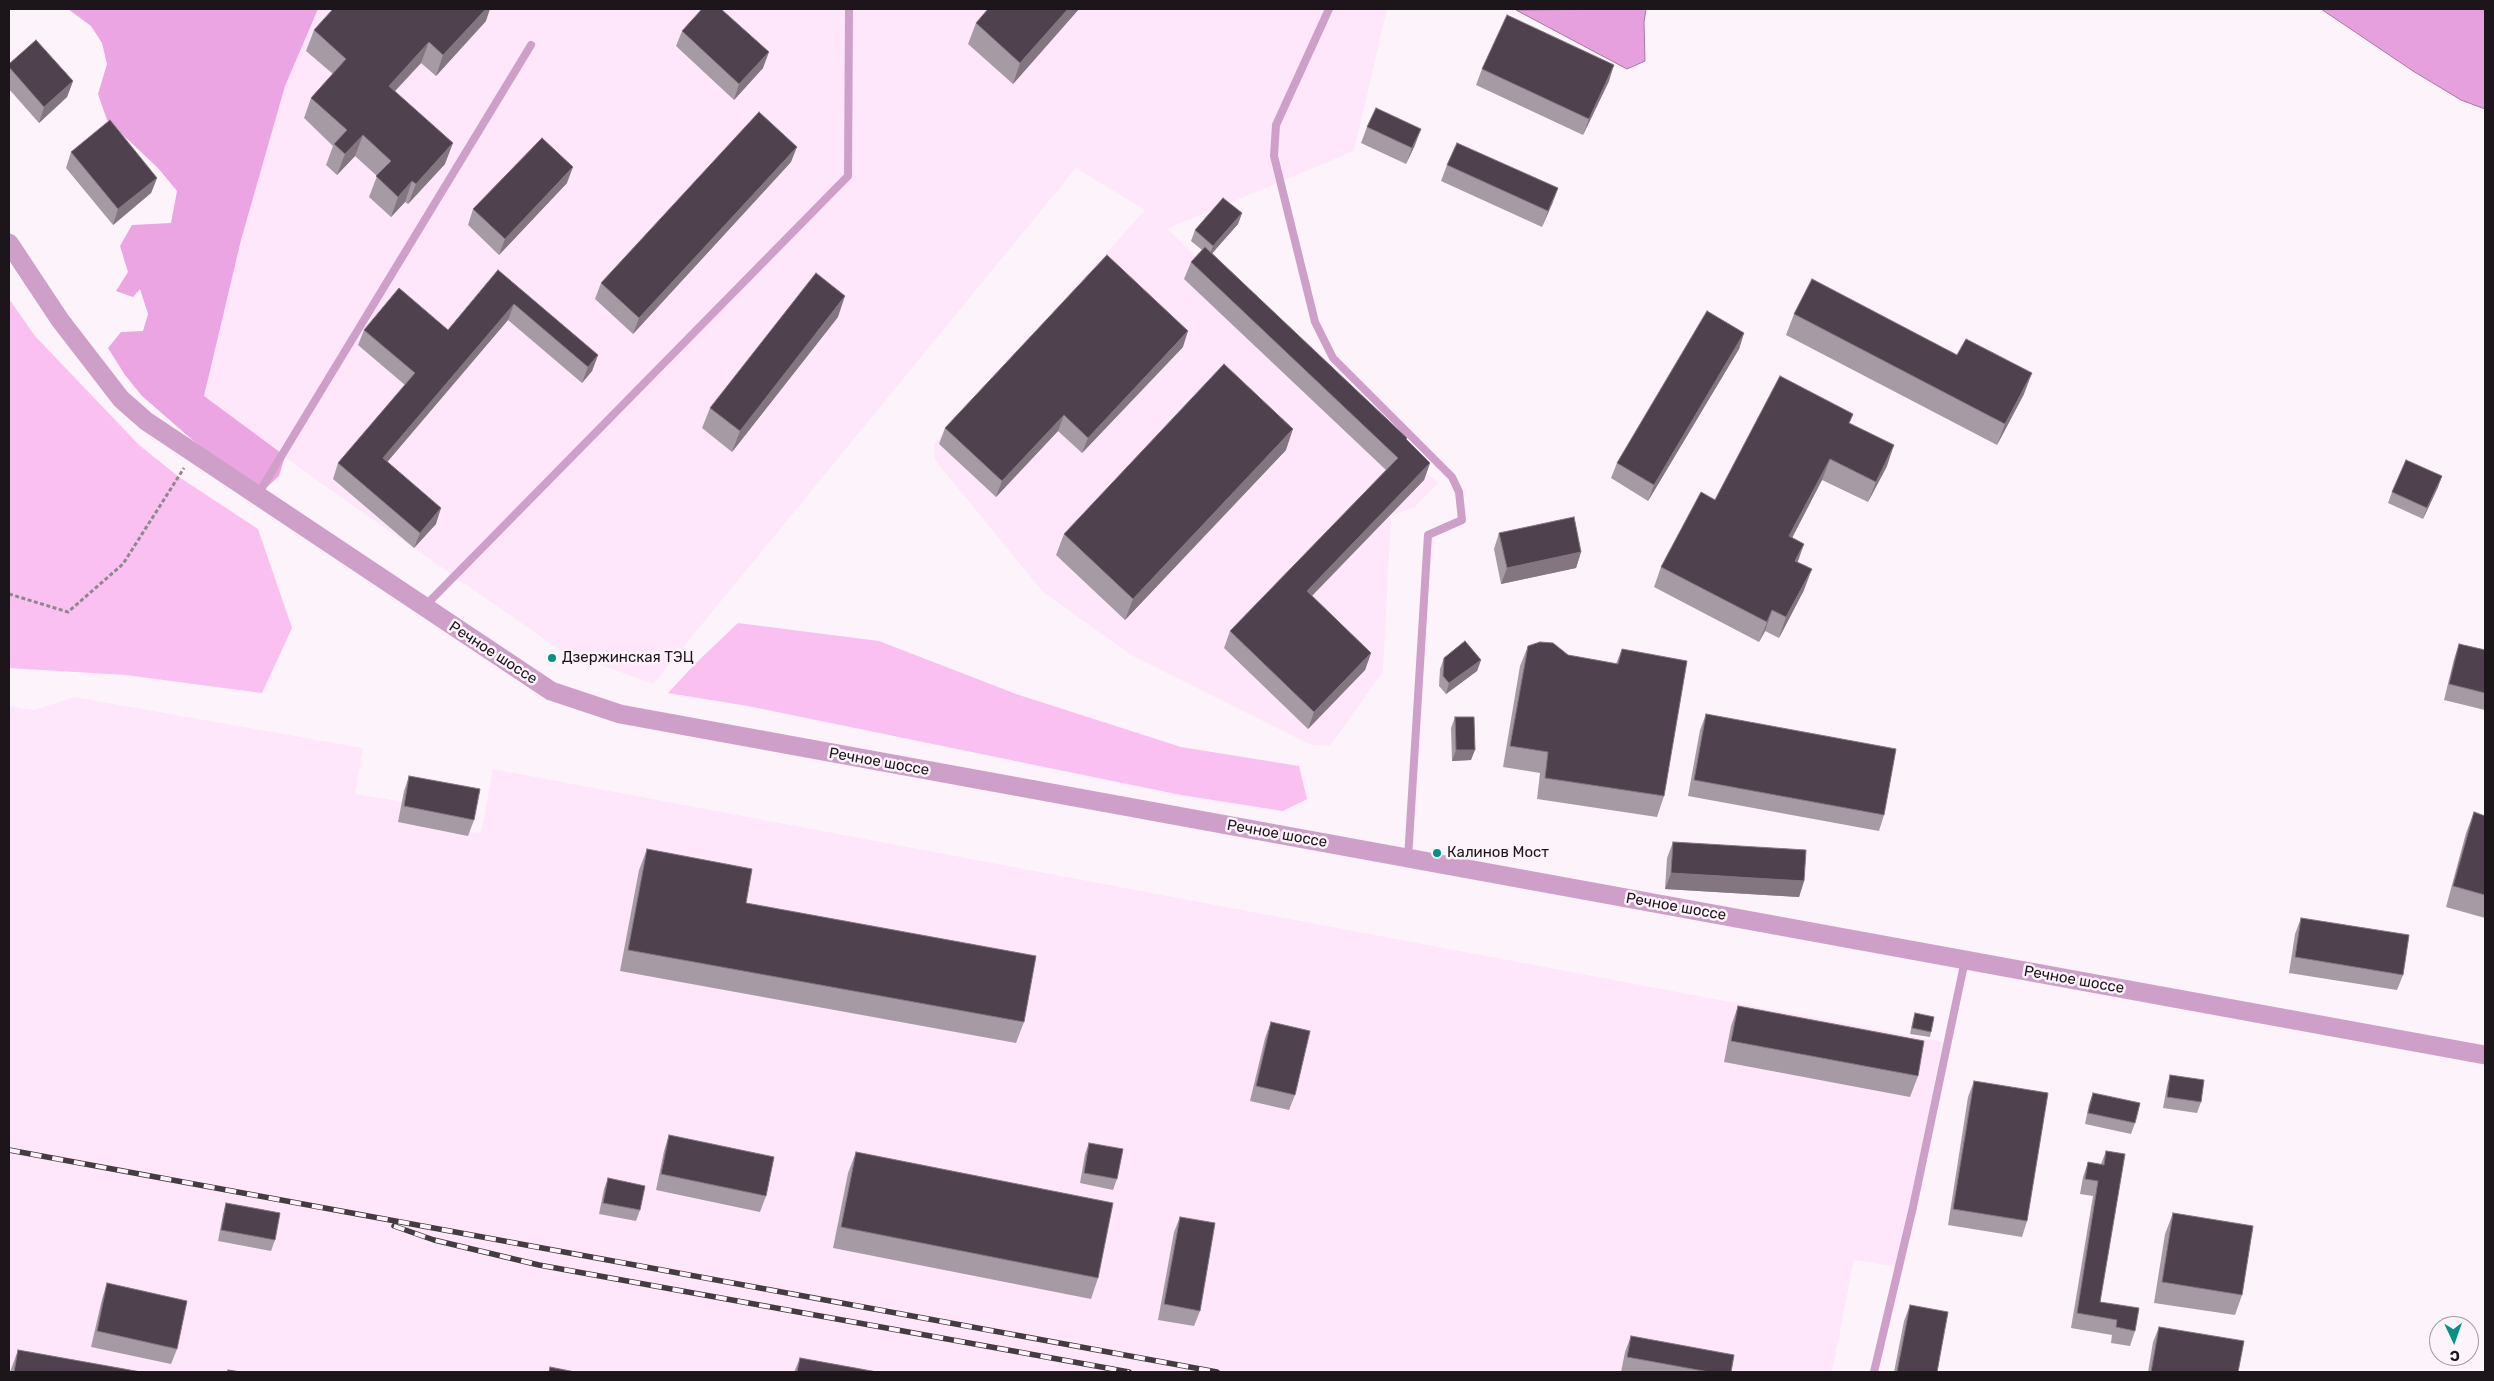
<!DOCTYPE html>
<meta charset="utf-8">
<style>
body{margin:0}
#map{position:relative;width:2494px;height:1381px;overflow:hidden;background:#fdf3fb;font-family:Rubik,sans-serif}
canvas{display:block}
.frame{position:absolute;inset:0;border:10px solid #1c161b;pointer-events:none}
.north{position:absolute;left:2429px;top:1316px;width:50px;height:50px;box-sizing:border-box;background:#fdf3fb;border:1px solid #a39ba1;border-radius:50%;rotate:177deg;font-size:14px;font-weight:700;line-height:20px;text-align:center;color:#1c161b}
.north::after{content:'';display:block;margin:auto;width:18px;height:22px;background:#009483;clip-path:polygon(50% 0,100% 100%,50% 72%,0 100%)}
</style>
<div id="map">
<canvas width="2494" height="1381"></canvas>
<div class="frame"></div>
<div class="north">С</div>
</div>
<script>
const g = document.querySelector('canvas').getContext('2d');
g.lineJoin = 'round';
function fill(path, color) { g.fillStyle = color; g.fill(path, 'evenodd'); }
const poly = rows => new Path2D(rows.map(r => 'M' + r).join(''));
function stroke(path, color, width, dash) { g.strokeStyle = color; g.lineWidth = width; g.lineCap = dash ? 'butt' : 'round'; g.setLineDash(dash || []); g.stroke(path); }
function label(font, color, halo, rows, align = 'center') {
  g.font = font + ' Rubik,sans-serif'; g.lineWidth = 5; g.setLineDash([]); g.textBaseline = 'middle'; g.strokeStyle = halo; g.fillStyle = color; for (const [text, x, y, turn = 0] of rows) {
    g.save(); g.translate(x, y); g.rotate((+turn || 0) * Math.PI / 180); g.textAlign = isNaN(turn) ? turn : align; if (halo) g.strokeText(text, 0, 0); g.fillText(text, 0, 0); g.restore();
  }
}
const built = poly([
 [318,9,1387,9,1354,151,1167,229,1438,483,1415,507,1391,516,1383,671,1330,746,1309,744,1131,655,1043,592,935,460,934,444,1145,210,1076,168,653,684,560,650,322,484,204,397,241,240,285,86],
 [74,697,363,748,355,794,460,811,457,830,481,833,493,769,1943,1042,1898,1267,1854,1260,1832,1372,9,1372,9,706,34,710]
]);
const green = poly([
 [9,299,35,336,139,445,179,477,258,529,292,628,262,693,126,675,9,668],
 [738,623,879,641,1016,694,1181,747,1299,766,1307,799,1283,811,1181,795,748,706,668,693,696,663]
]);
const forest = poly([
 [68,9,318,9,285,86,241,240,204,396,285,456,279,476,257,496,142,396,125,375,108,348,121,332,143,331,148,314,140,289,133,297,116,291,128,272,120,246,132,225,171,223,177,191,158,168,107,120,98,94,107,64,102,43,91,26]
]);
const water = poly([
 [1646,9,1644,22,1645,61,1627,69,1516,10,1646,9],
 [2321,9,2485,9,2485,109,2461,100,2413,71,2321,9]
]);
const path = poly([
 [9,594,68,612,123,564,184,468]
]);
const service = poly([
 [1329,9,1276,125,1274,156,1315,322,1333,358,1452,477,1459,492,1462,520,1428,535,1408,858],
 [257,496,531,45],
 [425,606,848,176,849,9],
 [1874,1372,1913,1207,1965,960]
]);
const tertiary = poly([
 [9,243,60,320,121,399,146,421,551,691,620,714,2485,1055]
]);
const rail = poly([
 [9,1150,1217,1372],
 [394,1226,434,1240,539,1265,1129,1372]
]);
const wall = poly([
 [1079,9,1013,84,968,44,976,23],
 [486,21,436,76,421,63,395,91,445,164,408,204,405,202,391,217,369,197,377,176,355,156,337,175,326,165,333,146,304,118,311,98,333,74,306,51,314,30],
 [682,31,763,68,734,100,676,46],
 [9,64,73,81,67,97,39,123,9,89],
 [1482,69,1609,81,1583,135,1476,85],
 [1367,127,1415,145,1406,164,1361,143],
 [71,152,157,178,151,193,113,225,66,168],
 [791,162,633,334,595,299,601,283],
 [1447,165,1558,188,1552,204,1542,227,1441,181],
 [567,183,499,255,468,225,473,209],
 [1242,213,1238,224,1212,253,1430,463,1424,480,1312,596,1371,653,1365,670,1308,729,1224,648,1230,631,1386,470,1184,279,1191,262,1202,250,1191,241,1195,230],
 [498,270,598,355,592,371,582,383,508,320,387,462,436,524,414,548,333,479,338,463,405,385,358,345,364,330,448,330],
 [1794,314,2024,394,1997,445,1786,335],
 [838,317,732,452,702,428,710,408],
 [1744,333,1739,349,1648,501,1611,478,1617,463],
 [1183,347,1082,453,1058,431,996,497,939,444,945,428],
 [1850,424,1887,466,1868,502,1822,480,1792,538,1804,590,1779,638,1765,631,1759,642,1654,587,1661,567,1715,500],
 [1286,450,1125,620,1056,555,1064,534],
 [2442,476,2438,487,2423,519,2388,503,2392,492],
 [1499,533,1581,552,1576,568,1501,584,1494,549],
 [2459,644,2485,650,2485,710,2444,700,2454,659],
 [1528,646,1568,655,1616,664,1622,649,1664,796,1657,817,1537,799,1540,773,1503,767,1520,666],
 [1444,658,1481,660,1477,671,1446,694,1439,686,1440,669],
 [1706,714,1884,815,1879,831,1688,796,1700,730],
 [1455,717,1471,760,1452,761,1451,728],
 [409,776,474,820,468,836,398,822,404,791],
 [2474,812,2485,816,2485,918,2446,907,2466,833],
 [1673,842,1804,881,1799,897,1665,889,1667,858],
 [647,849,746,903,1024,1022,1016,1043,620,971,639,870],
 [2301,918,2403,975,2397,990,2289,973,2295,934],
 [1738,1006,1918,1076,1910,1097,1724,1062,1731,1026],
 [1915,1013,1931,1032,1930,1037,1910,1034,1913,1019],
 [1271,1022,1295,1095,1289,1110,1250,1101,1265,1038],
 [2170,1075,2201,1102,2197,1113,2163,1108,2167,1086],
 [1974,1081,2027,1221,2022,1237,1948,1225,1968,1097],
 [2093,1093,2135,1123,2131,1134,2085,1124,2089,1104],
 [669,1135,766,1196,760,1212,656,1190,664,1151],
 [1089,1143,1117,1179,1113,1190,1080,1183,1085,1154],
 [2106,1151,2100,1302,2135,1331,2130,1346,2111,1343,2112,1335,2071,1328,2093,1196,2080,1194,2083,1177,2088,1162,2101,1164],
 [856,1152,1098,1278,1091,1299,833,1248,848,1173],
 [608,1178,640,1210,636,1221,599,1214,604,1189],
 [226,1203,275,1240,271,1251,218,1241,223,1214],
 [2173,1213,2242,1295,2235,1315,2154,1303,2165,1234],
 [1180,1217,1200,1311,1194,1326,1158,1320,1174,1232],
 [107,1283,177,1349,171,1364,91,1347,102,1299],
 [1910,1305,1937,1372,1894,1372,1904,1321],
 [2159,1327,2238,1372,2148,1372,2153,1342],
 [1631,1336,1731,1372,1621,1372,1625,1352],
 [18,1350,141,1372,10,1372],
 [800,1358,877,1372,794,1372]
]);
const shadedWall = poly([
 [486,9,490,9,486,21,436,76,443,55],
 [1068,9,1079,9,1013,84,1020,63],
 [429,42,421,63,381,106,389,86],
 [769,52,763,68,734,100,739,84],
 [1614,65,1609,81,1583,135,1589,119],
 [73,81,67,97,39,123,44,107],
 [1421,129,1415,145,1406,164,1412,148],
 [363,135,355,156,337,175,345,154],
 [453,143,445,164,408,204,416,184],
 [797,147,791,162,633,334,639,318],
 [573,167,567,183,499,255,505,239],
 [157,178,151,193,113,225,118,209],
 [412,181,405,202,391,217,398,197],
 [1558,188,1552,204,1542,227,1548,211],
 [1242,213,1238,224,1209,257,1213,246],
 [845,296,838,317,732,452,740,431],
 [514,304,508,320,377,474,383,458],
 [1188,331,1183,347,1082,453,1088,438],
 [1744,333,1739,349,1648,501,1654,485],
 [598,355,592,371,582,383,588,367],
 [2032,373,2024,394,1997,445,2005,424],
 [1064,415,1058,431,996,497,1002,481],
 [1293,429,1286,450,1125,620,1133,599],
 [1894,445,1887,466,1868,502,1876,482],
 [1830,459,1822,480,1782,557,1789,536],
 [1430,463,1424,480,1300,608,1307,591],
 [2442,476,2438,487,2423,519,2427,508],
 [441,508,436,524,414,548,420,533],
 [1804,544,1797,564,1795,561],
 [1581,552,1576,568,1501,584,1507,568],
 [1812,569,1804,590,1779,638,1786,617],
 [1772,610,1765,631,1759,642,1767,622],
 [1371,653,1365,670,1308,729,1314,712],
 [1481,660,1477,671,1446,694,1449,683],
 [1456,750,1475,750,1471,760,1452,761],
 [1671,873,1804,881,1799,897,1665,889]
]);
const building = poly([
 [333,9,486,9,443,55,429,42,389,86,453,143,416,184,412,181,398,197,376,176,391,161,363,135,345,154,334,144,347,130,311,98,346,59,314,30,333,9],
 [702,9,721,9,769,52,739,84,682,31,702,9],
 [988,9,1068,9,1020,63,976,23,988,9],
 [1507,15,1614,65,1589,119,1482,69,1507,15],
 [36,40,73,81,44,107,9,67,9,64,36,40],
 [1376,108,1421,129,1412,148,1367,127,1376,108],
 [759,112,797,147,639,318,601,283,759,112],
 [110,120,157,178,118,209,71,152,110,120],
 [542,138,573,167,505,239,473,209,542,138],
 [1457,143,1558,188,1548,211,1447,165,1457,143],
 [1223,198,1242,213,1213,246,1195,230,1223,198],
 [1205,247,1407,438,1406,439,1430,463,1307,591,1371,653,1314,712,1230,631,1398,458,1191,262,1205,247],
 [1107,255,1188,331,1088,438,1064,415,1002,481,945,428,1107,255],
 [498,270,598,355,588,367,514,304,383,458,441,508,420,533,338,463,415,373,364,330,399,288,448,330,498,270],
 [816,273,845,296,740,431,710,408,816,273],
 [1812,279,1957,355,1966,339,2032,373,2005,424,1794,314,1812,279],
 [1707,311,1744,333,1654,485,1617,463,1707,311],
 [1224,364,1293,429,1133,599,1064,534,1224,364],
 [1780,376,1853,414,1849,423,1894,445,1876,482,1830,459,1789,536,1804,544,1795,561,1812,569,1786,617,1772,610,1767,622,1661,567,1701,492,1715,500,1780,376],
 [2406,460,2442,476,2427,508,2392,492,2406,460],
 [1574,517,1581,552,1507,568,1499,533,1574,517],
 [1465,641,1481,660,1449,683,1443,676,1444,658,1465,641],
 [1540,642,1553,643,1568,655,1618,664,1622,649,1687,661,1664,796,1545,778,1548,752,1510,746,1528,646,1540,642],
 [2459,644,2485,650,2485,693,2449,684,2459,644],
 [1706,714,1896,749,1884,815,1694,780,1706,714],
 [1455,717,1474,717,1475,750,1456,750,1455,717],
 [409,776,480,789,474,820,404,806,409,776],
 [2474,812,2485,816,2485,895,2453,886,2474,812],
 [1673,842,1806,850,1804,881,1671,873,1673,842],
 [647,849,752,869,746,903,1036,956,1024,1022,628,950,647,849],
 [2301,918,2409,935,2403,975,2295,957,2301,918],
 [1738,1006,1924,1041,1918,1076,1731,1041,1738,1006],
 [1915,1013,1934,1017,1931,1032,1912,1028,1915,1013],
 [1271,1022,1310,1031,1295,1095,1256,1086,1271,1022],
 [2170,1075,2204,1080,2201,1102,2167,1097,2170,1075],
 [1974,1081,2048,1093,2027,1221,1953,1209,1974,1081],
 [2093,1093,2140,1103,2135,1123,2088,1113,2093,1093],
 [669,1135,774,1157,766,1196,661,1174,669,1135],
 [1089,1143,1123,1149,1117,1179,1084,1173,1089,1143],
 [2106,1151,2125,1154,2100,1302,2139,1308,2135,1331,2116,1327,2117,1320,2077,1313,2098,1181,2085,1179,2088,1162,2104,1165,2106,1151],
 [856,1152,1113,1203,1098,1278,841,1227,856,1152],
 [608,1178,645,1186,640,1210,603,1203,608,1178],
 [226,1203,280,1213,275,1240,221,1230,226,1203],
 [2173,1213,2253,1226,2242,1295,2162,1282,2173,1213],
 [1180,1217,1215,1223,1200,1311,1164,1304,1180,1217],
 [107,1283,187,1301,177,1349,97,1331,107,1283],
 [1910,1305,1948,1312,1937,1372,1897,1372,1910,1305],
 [2159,1327,2244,1341,2238,1372,2151,1372,2159,1327],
 [1631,1336,1734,1355,1731,1372,1709,1372,1627,1357,1631,1336],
 [18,1350,141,1372,14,1372,18,1350],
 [800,1358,877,1372,797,1372,800,1358],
 [550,1367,575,1372,549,1372,550,1367],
 [228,1370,241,1372,228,1372,228,1370]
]);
const markers = [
 [552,658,5,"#009483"],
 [1437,853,5,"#009483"]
];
const streetNames = [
 ["Речное шоссе",493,653,33],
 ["Речное шоссе",879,762,10],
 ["Речное шоссе",1277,834,10],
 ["Речное шоссе",1676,907,10],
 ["Речное шоссе",2074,980,10]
];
const poiNames = [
 ["Дзержинская ТЭЦ",562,658],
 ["Калинов Мост",1447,853]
];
fill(built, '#fee7fb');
fill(green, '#f9c0f1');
fill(forest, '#eba5e3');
fill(water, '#e5a0dd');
stroke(water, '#a977a3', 1);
stroke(path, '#8f878e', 3, [4, 2.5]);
stroke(service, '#ce9fc8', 8);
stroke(tertiary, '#ce9fc8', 19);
stroke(rail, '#433d42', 5.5);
stroke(rail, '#fdf3fb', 4, [11]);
fill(wall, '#a69aa4');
fill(shadedWall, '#837681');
fill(building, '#4f414d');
stroke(building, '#837681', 1);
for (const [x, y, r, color] of markers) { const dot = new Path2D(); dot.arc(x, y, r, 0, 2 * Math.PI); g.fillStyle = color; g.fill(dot); stroke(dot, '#fdf3fb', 2); }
label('15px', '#1c161b', '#fdf3fb', streetNames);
label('15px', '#1c161b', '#fdf3fb', poiNames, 'left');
</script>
